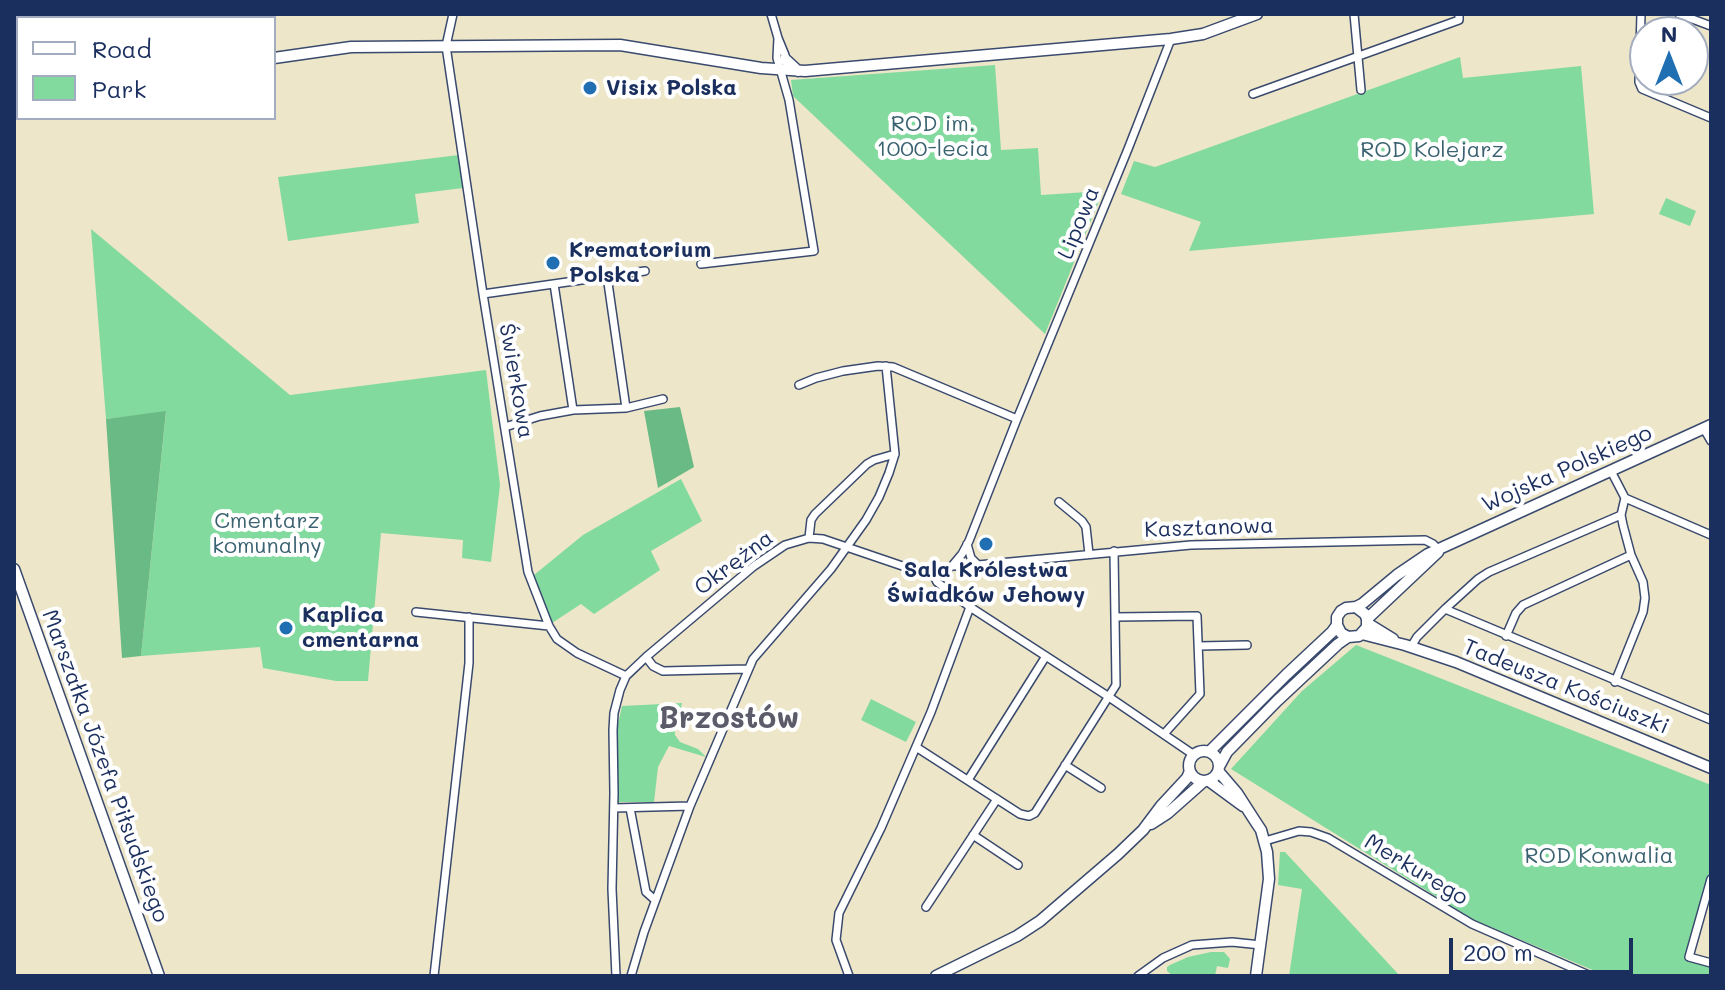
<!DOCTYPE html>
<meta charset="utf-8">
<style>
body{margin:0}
#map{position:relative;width:1725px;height:990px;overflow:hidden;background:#ede6c8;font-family:Mali,sans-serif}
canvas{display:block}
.frame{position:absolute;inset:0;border:16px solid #1b2f5e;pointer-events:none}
.legend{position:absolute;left:16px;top:16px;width:260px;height:104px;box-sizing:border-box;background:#fff;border:2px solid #a4acbf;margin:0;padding:10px 14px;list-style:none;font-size:24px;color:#1b2f5e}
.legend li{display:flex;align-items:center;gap:16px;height:40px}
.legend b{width:40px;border:2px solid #a4acbf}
.north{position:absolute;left:1629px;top:16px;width:80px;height:80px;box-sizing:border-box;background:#fff;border:2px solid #a4acbf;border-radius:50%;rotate:0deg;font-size:22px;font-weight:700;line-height:32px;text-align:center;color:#1b2f5e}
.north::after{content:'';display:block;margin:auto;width:28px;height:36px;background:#1f6fb2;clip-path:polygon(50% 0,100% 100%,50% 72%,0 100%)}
.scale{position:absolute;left:1449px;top:938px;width:184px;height:36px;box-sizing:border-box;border:4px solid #1b2f5e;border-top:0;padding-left:10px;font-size:24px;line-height:28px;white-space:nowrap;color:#1b2f5e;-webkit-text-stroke:6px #fff;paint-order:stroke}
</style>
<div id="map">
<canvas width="1725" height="990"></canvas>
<div class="frame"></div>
<ul class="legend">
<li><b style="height:10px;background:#fff"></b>Road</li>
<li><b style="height:22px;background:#83da9e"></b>Park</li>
</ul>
<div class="north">N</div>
<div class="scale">200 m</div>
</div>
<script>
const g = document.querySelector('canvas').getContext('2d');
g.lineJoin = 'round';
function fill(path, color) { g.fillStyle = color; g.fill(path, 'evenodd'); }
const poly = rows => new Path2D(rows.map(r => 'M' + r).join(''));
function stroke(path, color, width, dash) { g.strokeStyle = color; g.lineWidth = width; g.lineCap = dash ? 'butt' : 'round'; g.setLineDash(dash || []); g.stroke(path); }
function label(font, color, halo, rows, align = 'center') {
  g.font = font + ' Mali,sans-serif'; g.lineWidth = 8; g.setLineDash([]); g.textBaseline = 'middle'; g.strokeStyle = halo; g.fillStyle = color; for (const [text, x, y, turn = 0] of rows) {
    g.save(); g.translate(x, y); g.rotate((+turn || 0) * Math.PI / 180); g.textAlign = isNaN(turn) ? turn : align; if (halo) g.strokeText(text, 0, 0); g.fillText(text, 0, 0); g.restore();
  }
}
const green = poly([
 [1460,57,1463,78,1581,66,1594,214,1189,251,1201,222,1121,194,1134,161,1155,167],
 [995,65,1001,150,1038,148,1041,195,1103,191,1045,334,793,96,791,80],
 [459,155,463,188,415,194,419,223,288,241,278,177],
 [1666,198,1696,211,1690,226,1659,214],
 [91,229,290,395,486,370,500,485,491,562,462,558,463,540,381,533,368,681,336,681,263,668,260,647,141,656,166,412,106,419],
 [681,479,702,521,651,551,660,570,594,614,581,604,552,623,534,575,583,535],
 [1356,645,1711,785,1711,877,1707,877,1686,958,1711,966,1711,976,1607,976,1474,920,1231,769,1302,691],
 [871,699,916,722,906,742,861,720],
 [682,703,681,707,683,708,674,726,675,735,680,742,698,749,706,757,669,746,658,767,654,802,618,802,618,724,622,706],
 [1280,852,1285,852,1400,976,1289,976,1302,889,1278,885],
 [1211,952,1224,952,1230,959,1228,968,1217,966,1215,976,1173,976,1167,971,1167,967,1170,965,1188,957]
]);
const forest = poly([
 [680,407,694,467,658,488,644,411],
 [166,411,141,656,122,658,106,419]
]);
const street = poly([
 [453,14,446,46,483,294,528,572,549,626,557,639,577,653,626,676],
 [771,14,778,38,785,55,785,61],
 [1354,14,1361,90],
 [1641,14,1639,82,1642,89,1711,118],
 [1679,14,1711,26],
 [1253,94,1459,20,1459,14],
 [701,264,814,251,789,100,777,58,778,38],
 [607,276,626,408],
 [554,284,573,410],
 [483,294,645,271],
 [799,385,816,378,843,371,878,366,893,367,1017,419],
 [505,427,540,416,573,410,626,408,663,399],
 [1704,429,1711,441],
 [1611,471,1625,498,1711,535],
 [1059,502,1082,521,1086,527,1089,554],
 [809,538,811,520,815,514,867,464,874,460,895,454],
 [967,544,971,558,978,565],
 [952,566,962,554,969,541,1017,419,1128,149,1171,39],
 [933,574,937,582,970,607,1109,697,1194,755],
 [1445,609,1711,720],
 [416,612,549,626],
 [1115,617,1197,616,1200,694,1164,734],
 [1506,636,1516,613,1523,605,1631,555],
 [1199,646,1247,645],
 [1411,647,1417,637,1445,609,1478,579,1489,572,1621,515],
 [646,657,653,666,663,671,748,669],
 [1615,682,1643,612,1645,598,1643,582,1631,555,1623,525,1621,515,1625,498],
 [916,747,1020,814,1029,816,1035,813,1116,685,1114,551],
 [1065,765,1101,788],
 [968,780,1046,656],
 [614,808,690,806],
 [630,808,646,892,655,900],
 [973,835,1018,865],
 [1265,841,1299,831,1311,832,1328,838,1472,924,1591,976],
 [1711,879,1689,957,1711,963],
 [926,907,997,799],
 [434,976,469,663,469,617],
 [616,976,612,889,614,793,613,730,614,713,620,690,626,676,646,657,754,566,785,545,809,538,823,539,926,574,940,572,952,566,978,565,1191,545,1425,540,1433,544,1439,550],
 [631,976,644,932,690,806,753,659,831,569,866,520,879,497,889,473,895,454,886,366],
 [849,976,836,940,839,913,881,828,931,712,970,607],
 [1138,976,1163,958,1192,945,1232,942,1261,945]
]);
const secondary = poly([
 [274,58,351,47,620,45,761,68,805,71,1171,39,1203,34,1257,14],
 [785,59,798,71],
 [14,101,18,100],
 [14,569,159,976],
 [1356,607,1365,614,1367,619,1367,627,1359,636,1348,637,1341,633,1337,625,1337,617,1341,611,1346,608,1356,607,1362,604,1397,575,1428,554,1711,425],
 [1367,619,1438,552],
 [1367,623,1393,639],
 [1362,634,1405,645,1456,662,1711,768],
 '1189 766a15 15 0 1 1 30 0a15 15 0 1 1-30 0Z',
 [1209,752,1286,675,1332,632,1337,625],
 [1220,765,1227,752,1277,701,1338,644,1348,637],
 [1219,772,1237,793,1255,821,1261,830,1267,852,1269,879,1256,976],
 [1209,781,1243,806],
 [1151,824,1168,813,1203,782],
 [936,976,1017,936,1040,921,1118,854,1143,830,1161,806,1187,778,1190,771]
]);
const markers = [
 [590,88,8,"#1f6fb2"],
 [553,263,8,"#1f6fb2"],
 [986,544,8,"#1f6fb2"],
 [286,628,8,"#1f6fb2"]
];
const poiNames = [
 ["Visix Polska",606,88],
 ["Krematorium",569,250],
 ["Polska",569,275],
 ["Sala Królestwa",986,570,"center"],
 ["Świadków Jehowy",986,595,"center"],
 ["Kaplica",302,615],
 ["cmentarna",302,640]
];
const parkNames = [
 ["ROD im.",933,124],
 ["1000-lecia",933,149],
 ["ROD Kolejarz",1432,150],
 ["Cmentarz",267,521],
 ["komunalny",267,546],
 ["ROD Konwalia",1599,856]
];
const streetNames = [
 ["Lipowa",1079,223,-68],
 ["Świerkowa",516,381,80],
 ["Wojska Polskiego",1567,469,-24],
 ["Kasztanowa",1209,528,-2],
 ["Okrężna",734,563,-37],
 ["Tadeusza Kościuszki",1566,687,22],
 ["Marszałka Józefa Piłsudskiego",105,766,70],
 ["Merkurego",1416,870,31]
];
const districtNames = [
 ["Brzostów",729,719]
];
fill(green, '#83da9e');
fill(forest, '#6aba85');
stroke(street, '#3a4a6e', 10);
stroke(secondary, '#3a4a6e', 13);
stroke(street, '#fff', 7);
stroke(secondary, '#fff', 10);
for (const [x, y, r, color] of markers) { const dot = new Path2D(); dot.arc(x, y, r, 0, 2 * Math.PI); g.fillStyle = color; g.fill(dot); stroke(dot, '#fff', 3); }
label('bold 22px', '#1b2f5e', '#fff', poiNames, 'left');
label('22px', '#3a6271', '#fff', parkNames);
label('22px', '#1b2f5e', '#fff', streetNames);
label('bold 30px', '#5c5b6a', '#fff', districtNames);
</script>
